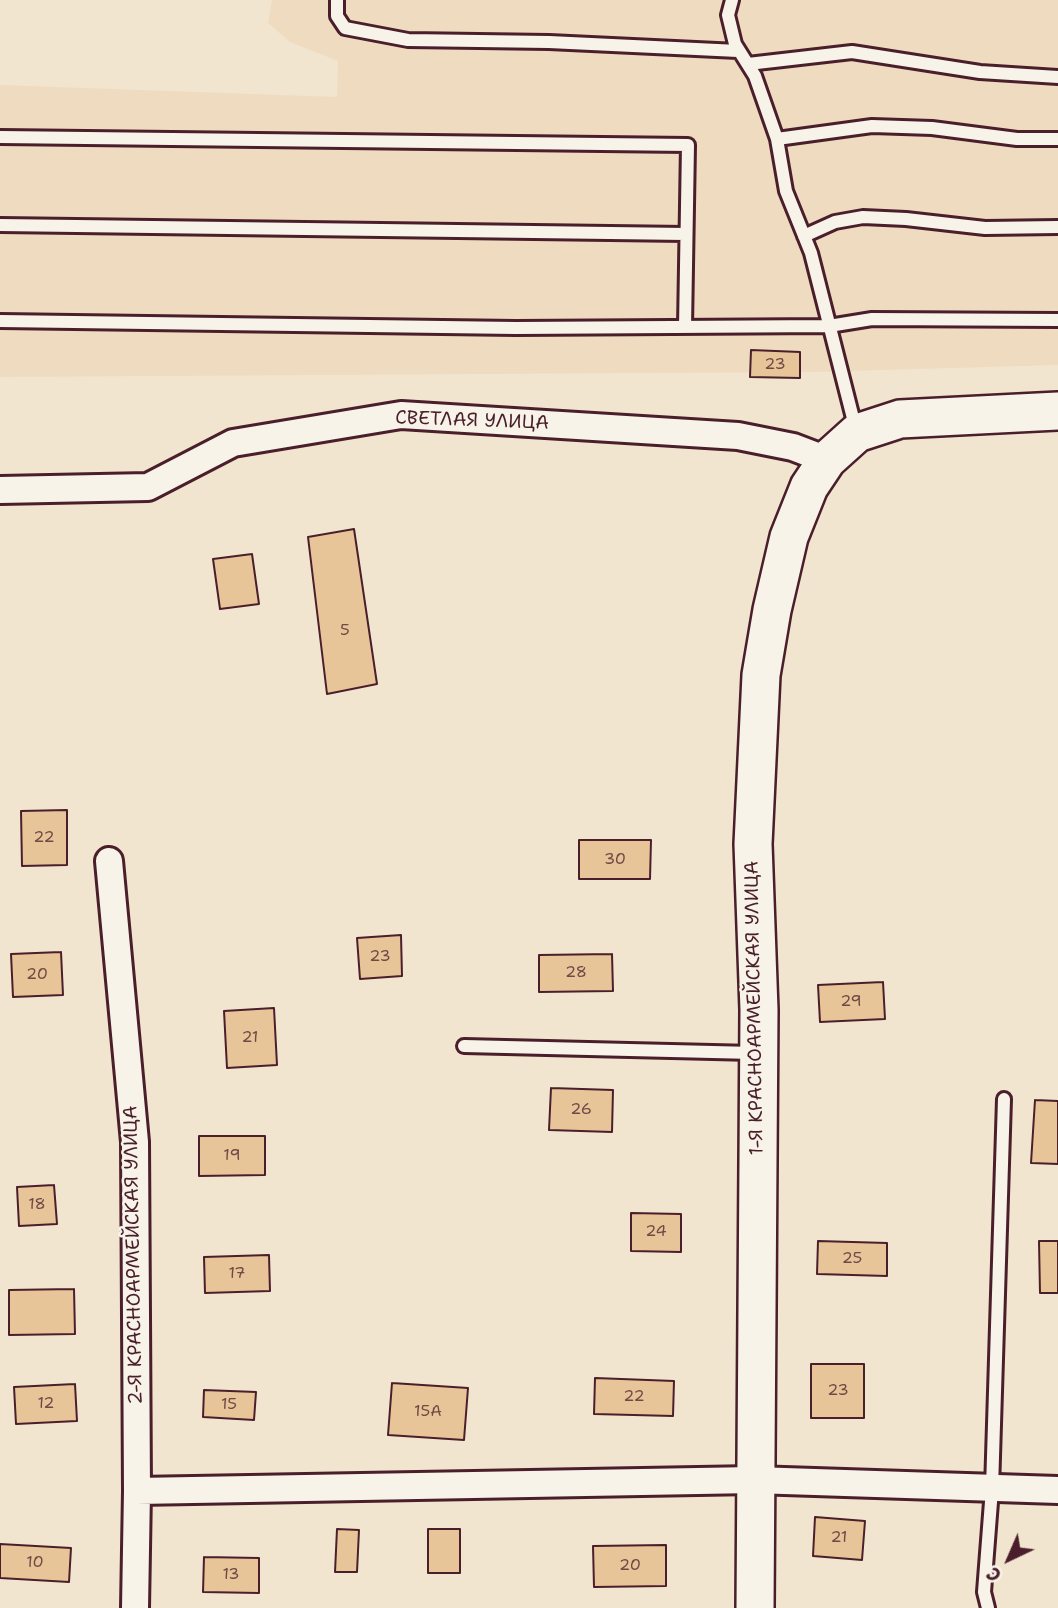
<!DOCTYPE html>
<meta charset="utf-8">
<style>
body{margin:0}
#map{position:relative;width:1058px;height:1608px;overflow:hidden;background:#f2e5d0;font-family:"Shantell Sans",sans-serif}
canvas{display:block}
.north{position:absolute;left:974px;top:1524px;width:70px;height:70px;-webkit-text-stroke:5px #f7f3e8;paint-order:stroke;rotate:224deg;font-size:19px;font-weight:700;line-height:28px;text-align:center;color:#4a1f2b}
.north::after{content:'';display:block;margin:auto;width:24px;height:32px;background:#4a1f2b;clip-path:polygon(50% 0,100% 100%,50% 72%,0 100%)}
</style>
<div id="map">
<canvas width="1058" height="1608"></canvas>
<div class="north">С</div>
</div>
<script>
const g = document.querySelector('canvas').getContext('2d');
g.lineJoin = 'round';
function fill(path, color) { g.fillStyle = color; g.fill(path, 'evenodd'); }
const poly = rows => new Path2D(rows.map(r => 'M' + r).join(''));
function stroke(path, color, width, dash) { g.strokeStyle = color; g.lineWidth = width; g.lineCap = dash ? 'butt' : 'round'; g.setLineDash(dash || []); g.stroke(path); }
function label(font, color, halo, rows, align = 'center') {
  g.font = font + ' "Shantell Sans",sans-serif'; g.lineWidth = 5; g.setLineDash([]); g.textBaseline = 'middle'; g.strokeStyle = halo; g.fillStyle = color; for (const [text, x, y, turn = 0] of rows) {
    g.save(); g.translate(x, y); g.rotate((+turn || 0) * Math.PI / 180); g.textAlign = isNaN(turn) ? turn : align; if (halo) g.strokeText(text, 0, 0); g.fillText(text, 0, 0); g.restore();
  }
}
const built = poly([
 [272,0,1058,0,1058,365,812,372,0,377,0,85,337,97,338,61,290,42,268,23]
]);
const building = poly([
 [751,350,800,352,800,378,750,377,751,350],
 [354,529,377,684,327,694,308,537,354,529],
 [252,554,259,604,220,609,213,559,252,554],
 [67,810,67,865,22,866,21,811,67,810],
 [579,840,651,840,650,879,579,879,579,840],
 [401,935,402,976,360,979,357,938,401,935],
 [61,952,63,995,13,997,11,954,61,952],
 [612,954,613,991,539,992,539,955,612,954],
 [883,982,885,1019,820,1022,818,985,883,982],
 [274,1008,277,1065,227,1068,224,1011,274,1008],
 [551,1088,613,1090,612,1132,549,1130,551,1088],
 [1035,1100,1058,1101,1058,1164,1031,1163,1035,1100],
 [199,1136,265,1136,265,1175,199,1176,199,1136],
 [54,1185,57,1224,19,1226,17,1187,54,1185],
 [631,1213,681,1214,681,1252,631,1251,631,1213],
 [818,1241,887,1243,887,1276,817,1274,818,1241],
 [1039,1241,1058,1241,1058,1293,1040,1293,1039,1241],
 [269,1255,270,1291,205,1293,204,1257,269,1255],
 [74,1289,75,1334,9,1335,9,1290,74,1289],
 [811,1364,864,1364,864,1418,811,1418,811,1364],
 [595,1378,674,1381,673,1416,594,1414,595,1378],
 [392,1383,468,1388,464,1440,388,1435,392,1383],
 [75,1384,77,1421,16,1424,14,1387,75,1384],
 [204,1390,256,1392,254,1420,203,1417,204,1390],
 [815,1517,865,1521,862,1560,813,1556,815,1517],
 [337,1529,359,1530,357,1572,335,1572,337,1529],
 [428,1529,460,1529,460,1573,428,1573,428,1529],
 [0,1544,71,1548,69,1582,0,1578,0,1544],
 [666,1545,666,1586,594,1587,593,1546,666,1545],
 [204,1557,259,1558,259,1593,203,1592,204,1557]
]);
const lane = poly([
 [337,0,337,16,345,28,408,40,549,42,738,51],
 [732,0,728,15,735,44,755,76,777,139,786,191,811,253,856,430],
 [748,64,852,52,980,72,1058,77],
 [0,137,688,145,685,327],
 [777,139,872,126,932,128,1017,139,1058,139],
 [0,225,686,234],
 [804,236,835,222,863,217,906,219,985,228,1058,227],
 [0,321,516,328,829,326,872,319,1058,320],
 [464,1046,754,1053],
 [988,1608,984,1592,992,1489,1004,1099]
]);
const street = poly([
 [0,490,148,487,233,443,401,415,738,436,793,447,827,460],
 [109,861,135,1142,137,1491,135,1608],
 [137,1491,754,1480,1058,1490]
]);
const secondary = poly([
 [755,1608,759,1010,753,844,761,675,772,610,789,537,809,487,827,460,857,433,900,419,1058,411]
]);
const numberNames = [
 ["23",775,365],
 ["5",345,631],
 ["22",44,838],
 ["30",615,860],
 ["23",380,957],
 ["28",576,973],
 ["20",37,975],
 ["29",851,1002],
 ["21",250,1038],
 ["26",581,1110],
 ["19",232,1156],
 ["18",37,1205],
 ["24",656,1232],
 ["25",852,1259],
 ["17",237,1274],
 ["23",838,1391],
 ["22",634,1397],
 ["12",46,1404],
 ["15",229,1405],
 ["15А",428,1412],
 ["21",839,1538],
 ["10",35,1563],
 ["20",630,1566],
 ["13",231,1575]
];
const streetNames = [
 ["СВЕТЛАЯ УЛИЦА",472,421,2],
 ["1-Я КРАСНОАРМЕЙСКАЯ УЛИЦА",755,1008,-91],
 ["2-Я КРАСНОАРМЕЙСКАЯ УЛИЦА",134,1255,-91]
];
fill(built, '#efdbc0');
fill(building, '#e8c599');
stroke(building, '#4a1f2b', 2);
stroke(lane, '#4a1f2b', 18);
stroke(street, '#4a1f2b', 32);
stroke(secondary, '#4a1f2b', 42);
stroke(lane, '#f7f3e8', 12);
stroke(street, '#f7f3e8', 26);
stroke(secondary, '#f7f3e8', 37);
label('16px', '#724846', null, numberNames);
label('19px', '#4a1f2b', '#f7f3e8', streetNames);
</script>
